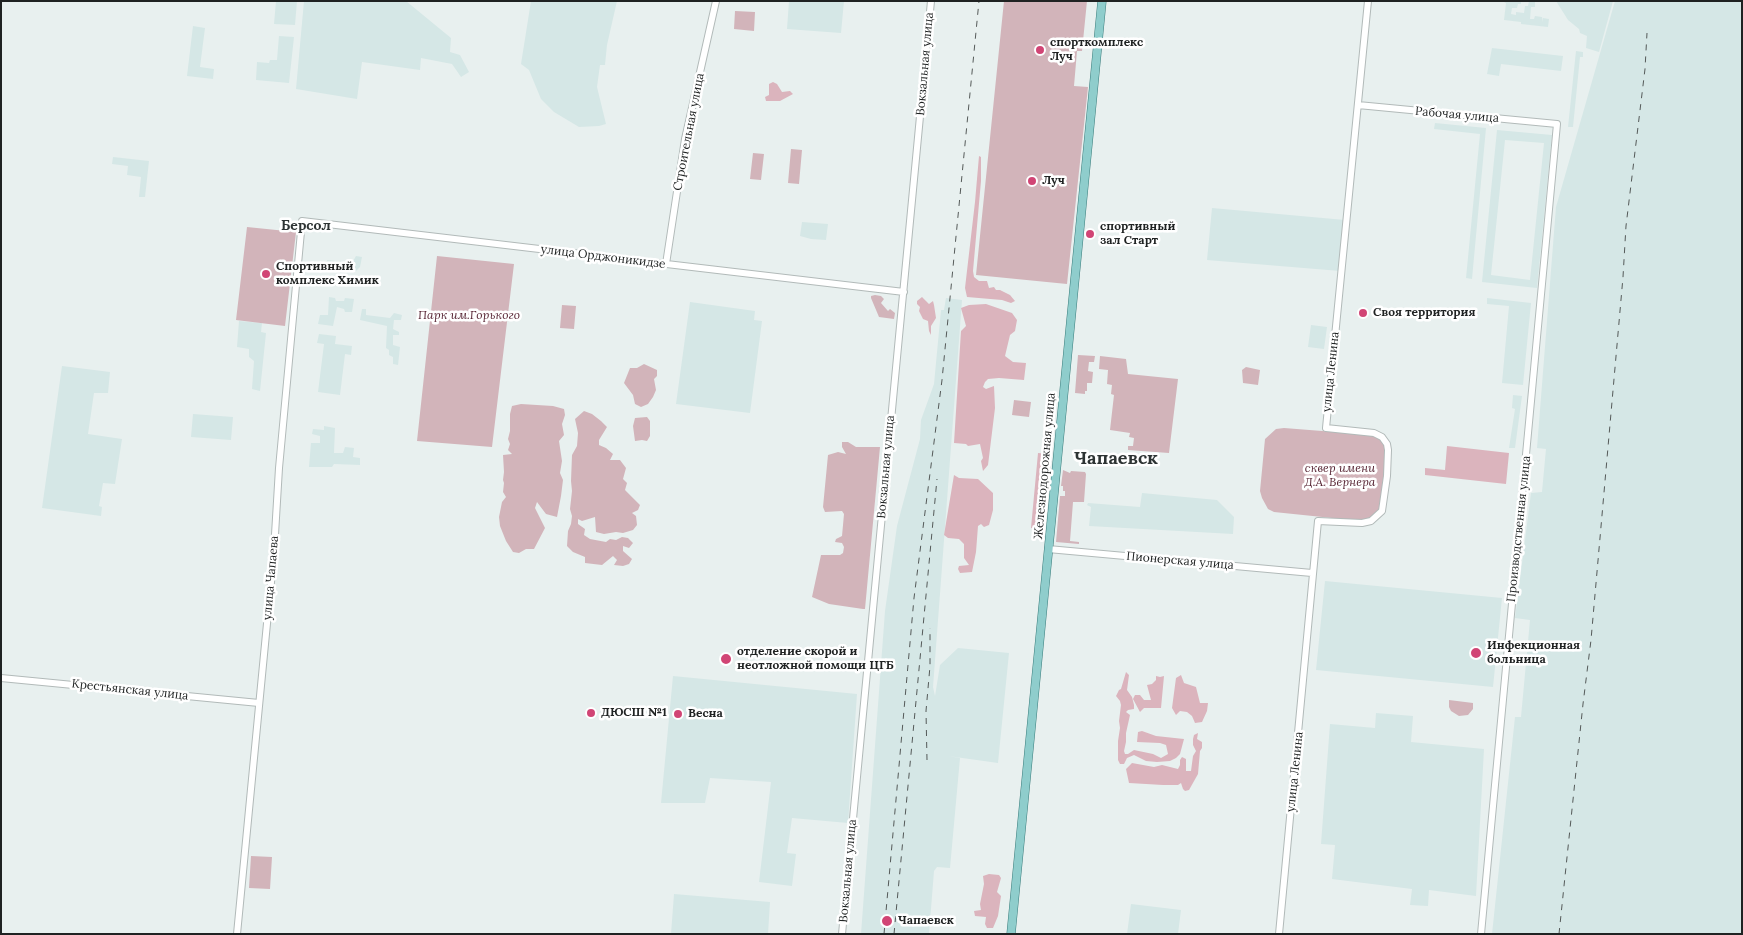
<!DOCTYPE html>
<meta charset="utf-8">
<style>
body{margin:0}
#map{position:relative;width:1743px;height:935px;overflow:hidden;background:#e8f0ef;font-family:Lora,serif}
canvas{display:block}
.frame{position:absolute;inset:0;border:2px solid #1f2222;pointer-events:none}
</style>
<div id="map">
<canvas width="1743" height="935"></canvas>
<div class="frame"></div>
</div>
<script>
const g = document.querySelector('canvas').getContext('2d');
g.lineJoin = 'round';
function fill(path, color) { g.fillStyle = color; g.fill(path, 'evenodd'); }
const poly = rows => new Path2D(rows.map(r => 'M' + r).join(''));
function stroke(path, color, width, dash) { g.strokeStyle = color; g.lineWidth = width; g.lineCap = dash ? 'butt' : 'round'; g.setLineDash(dash || []); g.stroke(path); }
function label(font, color, halo, rows, align = 'center') {
  g.font = font + ' Lora,serif'; g.lineWidth = 5; g.setLineDash([]); g.textBaseline = 'middle'; g.strokeStyle = halo; g.fillStyle = color; for (const [text, x, y, turn = 0] of rows) {
    g.save(); g.translate(x, y); g.rotate((+turn || 0) * Math.PI / 180); g.textAlign = isNaN(turn) ? turn : align; if (halo) g.strokeText(text, 0, 0); g.fillText(text, 0, 0); g.restore();
  }
}
const built = poly([
 [276,1,297,1,295,25,274,24],
 [304,1,406,1,451,38,450,52,460,55,469,72,461,77,452,64,421,58,420,70,362,62,357,99,296,89],
 [531,1,617,1,607,45,605,65,600,65,597,87,606,124,599,126,579,127,554,112,541,99,529,70,521,64],
 [789,1,844,1,841,33,787,29],
 [1502,1,1521,1,1521,4,1518,4,1517,8,1512,8,1511,14,1516,15,1516,12,1524,13,1525,6,1528,6,1529,1,1535,1,1535,7,1531,7,1530,19,1534,19,1535,16,1542,17,1543,22,1543,18,1549,19,1548,27,1521,24,1521,22,1504,20,1506,3],
 [1556,1,1613,1,1599,52,1586,48,1587,36,1580,33,1579,29,1568,20],
 [1615,1,1742,1,1742,934,1492,934,1515,717,1521,717,1530,620,1515,618,1531,493,1542,492,1546,449,1537,448,1556,207],
 [193,26,205,28,200,67,214,69,213,79,187,76],
 [279,36,294,37,289,83,256,80,257,62,269,63,270,60,277,60],
 [1492,48,1563,56,1561,71,1501,64,1499,76,1487,74],
 [1576,51,1583,52,1583,57,1580,57,1573,127,1568,127],
 [1435,123,1486,128,1472,279,1466,278,1480,134,1434,129],
 [1497,130,1552,135,1537,288,1482,282],
 [1505,140,1544,143,1530,280,1491,275],
 [113,157,149,161,145,197,139,197,141,177,127,175,128,166,112,164],
 [1212,208,1345,220,1340,271,1207,260],
 [802,222,828,224,826,240,811,239,800,236],
 [356,256,362,257,360,267,356,271,328,268,327,260,352,263],
 [329,297,335,298,336,301,344,301,345,298,354,299,352,312,345,312,344,309,337,307,333,326,318,324,320,315,328,315],
 [946,298,962,300,933,687,935,696,940,665,958,648,1009,653,998,763,948,756,960,758,950,868,937,867,934,871,929,934,861,934,885,611,897,526,920,439,921,420,934,384,941,310,944,310],
 [1487,298,1531,303,1523,385,1502,383,1509,306,1487,304],
 [690,302,755,311,754,320,762,321,750,413,676,404],
 [362,309,366,309,366,315,390,318,394,313,402,315,401,320,394,320,393,329,399,332,399,335,393,335,393,345,400,347,398,365,393,364,393,357,389,355,389,350,386,348,387,326,360,320],
 [239,321,262,323,261,332,266,333,260,391,252,389,254,361,249,357,249,349,237,347],
 [1311,325,1327,327,1324,349,1308,347],
 [319,334,336,336,335,344,352,346,351,355,345,354,340,395,318,392,324,344,317,343],
 [62,366,110,372,108,393,94,393,88,434,122,439,115,484,103,483,99,506,102,507,101,516,42,508],
 [1513,395,1522,396,1515,448,1509,448,1515,409,1512,408],
 [193,414,233,417,231,440,191,437],
 [324,426,335,428,334,453,343,453,345,447,354,448,353,457,360,458,360,465,334,464,332,467,309,467,311,443,320,443,320,436,312,434,313,429,324,430],
 [1142,493,1217,500,1234,517,1233,534,1089,526,1091,507,1087,505,1088,503,1140,507],
 [1325,581,1502,598,1493,687,1316,670],
 [673,676,857,694,848,823,792,818,787,853,796,854,792,886,759,882,771,782,710,778,705,803,661,803],
 [1376,713,1413,716,1411,742,1484,749,1476,896,1429,890,1428,906,1410,905,1412,889,1332,879,1335,845,1321,844,1330,724,1375,728],
 [674,894,770,902,768,934,671,934],
 [1131,904,1181,910,1178,934,1127,934]
]);
const green = poly([
 [1004,1,1087,1,1082,51,1077,51,1074,86,1088,87,1067,284,976,275],
 [735,11,755,12,754,31,734,29],
 [791,149,802,150,799,184,788,183],
 [753,153,764,154,761,180,750,179],
 [247,227,296,232,285,326,236,320],
 [437,256,514,264,492,447,417,441],
 [875,295,881,296,884,299,881,303,888,311,890,309,895,313,894,319,879,317,871,298,871,296],
 [562,305,576,306,574,329,560,328],
 [1078,355,1095,356,1094,362,1089,362,1088,371,1093,372,1092,383,1087,383,1087,391,1085,391,1085,394,1075,393],
 [1100,356,1126,359,1128,374,1178,379,1169,453,1128,450,1128,446,1133,446,1134,438,1129,437,1130,433,1110,430,1114,395,1111,394,1112,385,1107,384,1108,370,1099,369],
 [644,364,657,370,657,376,654,379,656,390,653,397,648,404,641,407,635,404,633,395,624,383,630,368,637,368],
 [1246,367,1260,370,1258,385,1243,383,1242,370],
 [1014,400,1031,402,1029,417,1012,415],
 [521,404,553,406,564,409,565,415,562,424,564,435,559,441,562,461,560,473,563,480,561,496,557,517,546,514,537,502,535,508,545,528,534,549,526,549,519,553,513,552,506,541,500,526,499,517,502,502,506,497,503,492,504,483,503,480,504,472,503,455,512,454,508,450,510,444,508,439,510,431,510,414,512,406],
 [584,411,592,414,601,421,607,427,599,440,599,445,606,448,613,454,610,460,620,460,626,468,623,479,627,483,625,490,640,505,638,510,632,513,636,516,637,525,633,530,623,533,616,532,604,534,596,532,595,517,582,521,578,519,578,524,585,529,584,535,590,539,606,542,610,539,616,540,622,537,628,538,633,543,629,548,623,546,623,551,632,559,629,564,623,566,614,565,617,560,613,556,602,565,585,563,585,557,573,552,567,546,568,531,571,524,572,516,570,509,572,491,571,481,572,455,577,446,578,433,575,419],
 [647,417,650,421,650,436,647,441,642,440,635,441,633,426,635,418],
 [1284,428,1373,435,1380,439,1385,445,1386,458,1381,508,1372,518,1361,521,1274,512,1268,509,1262,498,1260,491,1265,439,1276,429],
 [842,442,848,442,856,447,880,447,865,609,863,609,829,604,812,597,821,555,840,555,843,553,844,547,842,543,835,542,836,539,842,536,844,514,842,511,825,512,823,507,828,455,838,452,846,454,842,447],
 [1063,470,1070,473,1071,471,1085,472,1086,474,1084,502,1073,502,1070,541,1079,542,1079,544,1056,542,1060,496,1065,496,1065,491,1063,491,1063,486,1061,486],
 [1449,700,1473,703,1473,709,1468,715,1459,716,1451,711,1449,707],
 [251,856,272,857,270,889,249,888]
]);
const forest = poly([
 [773,82,777,84,782,92,790,91,793,94,780,101,766,101,765,97,769,95,769,84],
 [979,156,981,157,981,181,973,271,974,277,979,281,987,281,989,288,994,287,996,290,1000,290,1010,295,1015,301,1011,303,1002,300,967,297,965,288,975,202],
 [922,297,929,304,933,301,934,305,936,318,931,326,931,335,929,331,928,321,923,319,919,311,920,307,917,304,917,301],
 [986,304,1012,313,1017,320,1015,331,1010,335,1005,356,1013,362,1026,363,1024,380,999,378,988,379,985,382,983,387,986,389,994,386,995,408,988,465,983,471,981,461,983,458,980,444,968,446,966,444,954,443,961,331,966,326,961,308,969,305],
 [1447,446,1509,453,1506,484,1425,475,1425,468,1445,470],
 [1038,453,1048,454,1040,529,1031,528],
 [954,475,959,478,978,479,993,493,993,510,989,525,984,527,981,524,978,526,976,552,972,572,960,573,958,569,959,566,969,565,964,558,964,544,959,539,948,538,944,535],
 [1126,672,1129,675,1127,690,1132,697,1134,705,1134,709,1128,710,1126,712,1130,715,1126,733,1126,742,1124,751,1125,754,1128,754,1134,750,1153,754,1161,758,1168,754,1166,745,1160,743,1137,742,1138,732,1142,731,1156,736,1184,739,1180,754,1176,758,1170,761,1157,762,1146,761,1134,755,1127,758,1124,764,1120,764,1118,760,1118,741,1120,728,1119,721,1121,705,1120,701,1116,696,1119,690,1121,689],
 [1181,675,1184,683,1196,687,1200,703,1208,703,1207,711,1202,722,1195,723,1192,716,1187,712,1180,711,1176,715,1172,708,1176,678],
 [1156,676,1160,677,1164,676,1161,708,1144,708,1140,712,1133,699,1135,695,1140,695,1144,700,1151,700,1147,685,1152,684,1156,680],
 [1198,733,1197,739,1202,742,1202,748,1200,751,1198,774,1189,790,1185,791,1183,789,1181,783,1178,785,1163,785,1129,783,1126,769,1132,763,1154,767,1162,765,1178,769,1180,765,1180,760,1182,757,1186,759,1186,771,1191,771,1193,756,1196,751,1193,745,1193,739,1194,735],
 [989,874,999,875,1001,878,997,892,1001,896,998,916,993,928,987,928,985,924,986,917,975,916,974,911,981,910,980,904,984,884,983,876]
]);
const minor = poly([
 [1358,105,1557,124,1481,934],
 [666,264,685,139,716,1],
 [1048,549,1312,573],
 [1,678,259,703],
 [237,934,274,551,279,468,302,221,904,292],
 [842,934,931,1],
 [1279,934,1318,521,1362,523,1371,521,1382,511,1387,476,1388,450,1387,444,1382,437,1374,433,1326,428,1368,1]
]);
const major = poly([
 [1011,934,1102,1]
]);
const rail = poly([
 [927,760,926,711,930,666,930,628],
 [884,934,914,598,942,380,979,1],
 [894,934,937,479],
 [1559,934,1583,704,1591,640,1623,277,1626,226,1645,69,1647,33]
]);
const markers = [
 [1040,50,5,"#d14575"],
 [1032,181,5,"#d14575"],
 [1090,234,5,"#d14575"],
 [266,274,5,"#d14575"],
 [1363,313,5,"#d14575"],
 [1476,653,6,"#d14575"],
 [726,659,6,"#d14575"],
 [591,713,5,"#d14575"],
 [678,714,5,"#d14575"],
 [887,921,6,"#d14575"]
];
const poiNames = [
 ["спорткомплекс",1050,43],
 ["Луч",1050,57],
 ["Луч",1042,181],
 ["спортивный",1100,227],
 ["зал Старт",1100,241],
 ["Спортивный",276,267],
 ["комплекс Химик",276,281],
 ["Своя территория",1373,313],
 ["Инфекционная",1487,646],
 ["больница",1487,660],
 ["отделение скорой и",737,652],
 ["неотложной помощи ЦГБ",737,666],
 ["ДЮСШ №1",601,713],
 ["Весна",688,714],
 ["Чапаевск",898,921]
];
const streetNames = [
 ["Вокзальная улица",925,64,-85],
 ["Рабочая улица",1457,115,5],
 ["Строительная улица",689,132,-79],
 ["улица Орджоникидзе",603,257,7],
 ["улица Ленина",1331,372,-84],
 ["Железнодорожная улица",1045,466,-85],
 ["Вокзальная улица",886,467,-85],
 ["Производственная улица",1519,529,-84],
 ["Пионерская улица",1180,561,5],
 ["улица Чапаева",271,578,-85],
 ["Крестьянская улица",130,690,6],
 ["улица Ленина",1295,772,-84],
 ["Вокзальная улица",848,871,-85]
];
const parkNames = [
 ["Парк им.Горького",469,316],
 ["сквер имени",1340,469],
 ["Д.А. Вернера",1340,483]
];
const neighbourhoodNames = [
 ["Берсол",306,226]
];
const districtNames = [
 ["Чапаевск",1116,459]
];
fill(built, '#d5e7e6');
fill(green, '#d2b4ba');
fill(forest, '#dbb4bd');
stroke(minor, '#b2bab9', 8);
stroke(major, '#387b7a', 9);
stroke(minor, '#fff', 6);
stroke(major, '#8fcdcc', 8);
stroke(rail, '#545958', 1, [6, 6]);
for (const [x, y, r, color] of markers) { const dot = new Path2D(); dot.arc(x, y, r, 0, 2 * Math.PI); g.fillStyle = color; g.fill(dot); stroke(dot, '#fff', 2); }
label('bold 12px', '#1f2222', '#fff', poiNames, 'left');
label('12px', '#1f2222', '#fff', streetNames);
label('italic 12px', '#572534', '#fff', parkNames);
label('bold 14px', '#2d3333', '#fff', neighbourhoodNames);
label('bold 18px', '#2d3333', '#fff', districtNames);
</script>
